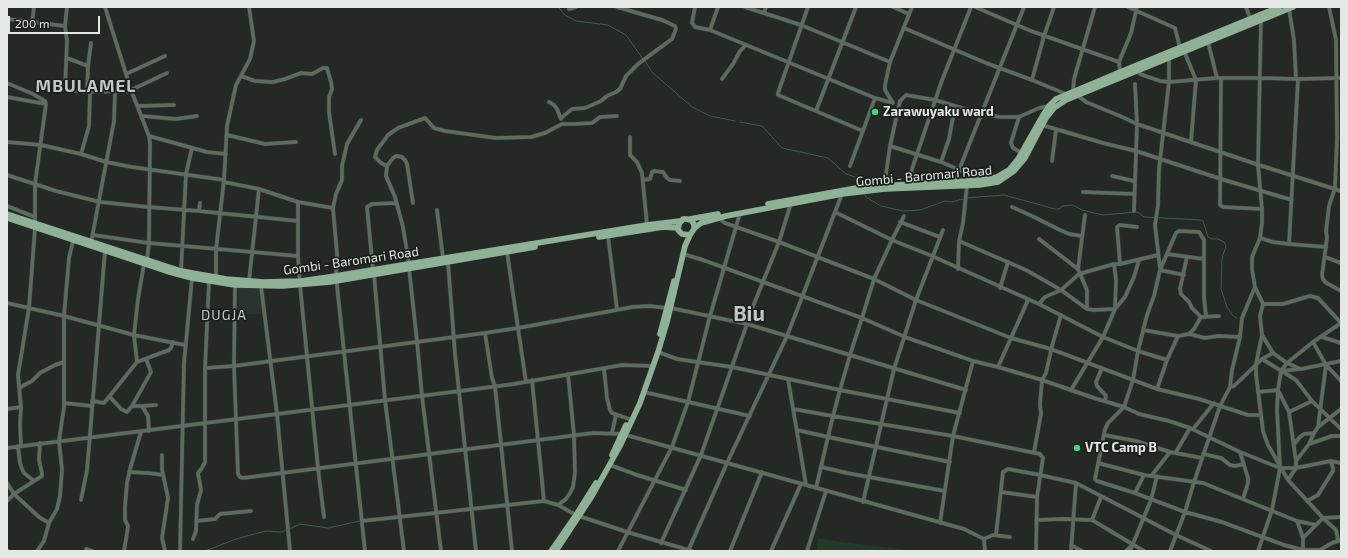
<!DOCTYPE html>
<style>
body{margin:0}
#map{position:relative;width:1348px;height:558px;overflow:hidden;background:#242925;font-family:"Exo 2",sans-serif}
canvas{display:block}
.frame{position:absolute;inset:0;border:8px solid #e5e8e5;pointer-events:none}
.scale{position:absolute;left:8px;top:16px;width:92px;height:18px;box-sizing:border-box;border:2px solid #e5e8e5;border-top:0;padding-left:5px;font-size:12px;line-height:14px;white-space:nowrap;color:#e5e8e5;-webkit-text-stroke:3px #1a1f1c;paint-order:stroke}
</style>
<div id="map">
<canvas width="1348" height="558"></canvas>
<div class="frame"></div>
<div class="scale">200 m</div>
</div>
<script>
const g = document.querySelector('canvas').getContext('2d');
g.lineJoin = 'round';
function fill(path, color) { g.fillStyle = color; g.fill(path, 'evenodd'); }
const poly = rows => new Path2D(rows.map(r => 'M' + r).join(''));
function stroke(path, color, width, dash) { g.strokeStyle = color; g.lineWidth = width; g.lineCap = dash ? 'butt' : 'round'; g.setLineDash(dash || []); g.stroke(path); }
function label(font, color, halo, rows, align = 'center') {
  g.font = font + ' "Exo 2",sans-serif'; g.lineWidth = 3.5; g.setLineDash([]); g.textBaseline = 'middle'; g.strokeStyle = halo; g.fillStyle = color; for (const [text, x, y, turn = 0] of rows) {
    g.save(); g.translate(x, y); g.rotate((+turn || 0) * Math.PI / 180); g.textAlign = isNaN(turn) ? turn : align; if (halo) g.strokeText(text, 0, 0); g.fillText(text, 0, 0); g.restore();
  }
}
const built = poly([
 [238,287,261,289,261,314,238,314]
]);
const green = poly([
 [818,538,841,542,915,551,817,551]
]);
const stream = poly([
 [558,7,565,15,576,21,608,25,626,35,643,59],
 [645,61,652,72,692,107,710,116,735,121],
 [740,122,762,126,782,148,828,158,846,174,858,178,862,184],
 [864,193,866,197,881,206,903,211,920,210,945,201,952,202,963,199],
 [966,198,1004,195,1055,209,1059,209,1063,206,1073,205,1082,210,1103,215,1136,212,1139,213,1144,217,1201,220,1203,221,1208,237,1212,239,1218,239,1224,242,1226,246,1222,258,1221,289,1227,307,1233,316,1237,318],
 [289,529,300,524,328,528,360,521],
 [205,551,236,539,266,531,282,532,286,530]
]);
const street = poly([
 [67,7,65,26,67,41,65,88,67,90,87,92,88,66,91,43],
 [105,7,131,90,149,136,150,143,149,243,147,260,144,264,138,299,134,335,137,362],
 [695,7,692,23,695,27,710,30,875,98,893,103],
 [745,7,801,25,890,62],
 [808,7,778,93,778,95,863,131],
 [893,7,909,14],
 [975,7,1031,31,1119,62],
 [1128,7,1175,28,1180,48],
 [1246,7,1250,18],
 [1329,7,1336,40,1337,139,1335,188,1329,206,1326,231,1327,238,1322,275,1323,279,1325,282,1341,291],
 [569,9,576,7],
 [1289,9,1294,40,1296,79],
 [764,13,766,7],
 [7,19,65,26],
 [32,23,34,7],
 [904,28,986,63,1032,80,1066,94],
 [710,30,718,7],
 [1208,42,1217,78],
 [1184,51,1196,80,1191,141],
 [67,58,88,66],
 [1139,70,1140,74,1160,81,1169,82,1217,78,1260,78,1298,79,1341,78],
 [1120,72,1119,62,1131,33,1137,7],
 [126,74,165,56],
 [241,76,255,81,273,82,285,79,301,73,312,74,323,68,327,68,331,82,332,89,329,97,329,112,335,154],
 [1221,78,1220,205,1223,207,1262,209],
 [722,79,733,64,740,51,746,45],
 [1032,80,1044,36,1054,7],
 [7,83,33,94,45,101,46,104,35,184,35,228,29,308,18,375,21,407,20,424,21,446],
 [131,90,167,73],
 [1073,91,1074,79,1095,7],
 [88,92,132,91],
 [1077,95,1086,102,1120,116,1137,124,1256,164,1341,191],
 [7,97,46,104],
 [549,102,554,105,557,109,561,119],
 [893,103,885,90,885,85,890,62,912,7],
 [138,106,174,105],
 [816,111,856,7],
 [142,116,176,119,197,116],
 [1019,117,1011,143,1013,148,1022,153],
 [561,118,572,109,585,108,601,101,607,96,616,92,620,89,626,76,638,64,672,39,676,29,675,26,662,20,617,7],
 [361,120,347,144,342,166,342,180,336,194,333,208,337,254,336,276,365,551],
 [1042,125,1103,143,1136,151,1221,179,1292,200],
 [227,135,265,144,296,142],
 [149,136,207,152,226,154],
 [630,137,630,155,637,162,642,173,647,225],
 [7,142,41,145,81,154,106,162,132,167,224,180],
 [890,146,941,162,981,179],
 [81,154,89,126,90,92],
 [1052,161,1056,130],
 [941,162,949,139,955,106],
 [387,166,386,176,395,197,403,227,409,264],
 [850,166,875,98],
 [7,175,56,191,100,202,148,207,199,211,200,203],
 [1112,176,1134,181],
 [643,180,650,179,652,172,654,171,663,172,667,178,670,180,680,181],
 [224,182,259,189,298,202,333,208],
 [956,182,959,170,1024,7],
 [908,184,913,166,941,83,971,7],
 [884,188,890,146,900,101,906,95,935,100,982,114,1000,117,1019,117,1039,108,1049,106],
 [1083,192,1134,194],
 [298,202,298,256,300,285,318,468,324,517],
 [413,203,407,164,405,160,402,157,396,156,393,158,387,166,381,163,375,157,377,150,388,135,398,128,425,118,434,128,445,131,496,138,531,137,545,133,562,124,574,124,592,123,600,117,617,116],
 [7,206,35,217],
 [1012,207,1032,216,1060,230,1069,234,1082,236],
 [437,210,443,258],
 [199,211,298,221],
 [1134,211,1137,124,1135,84],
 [904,216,892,240,932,256,1039,304,1103,337,1138,351,1167,360],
 [720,217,722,221,725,223,779,242,874,279,892,240,835,212],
 [900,222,940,237],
 [1137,227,1120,225,1117,227,1120,264,1158,255],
 [93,235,149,243,298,256],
 [608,236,617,309],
 [1260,238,1273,242,1289,244,1326,247],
 [1039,239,1078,269,1087,290,1087,309],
 [959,241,1026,270,1061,290,1087,309,1094,310,1115,309],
 [91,243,114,121,115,92],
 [1289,244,1298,79],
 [507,252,518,328,633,307,649,306,667,308],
 [683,254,703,260,862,318,874,279,916,300,1011,338,1051,349,1157,389,1199,399,1248,415,1261,415],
 [1167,254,1204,259],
 [1187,257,1180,289,1181,294,1189,302,1192,308,1201,317,1219,316],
 [1325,257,1341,263],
 [448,262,455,354,476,551],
 [1114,264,1116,280,1115,309],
 [409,268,417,341,422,396,441,551],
 [1160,268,1155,225,1158,205,1159,169,1169,82,1169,58],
 [958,269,959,241,963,223,967,185],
 [1078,269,1085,215],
 [373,270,367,207,372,204,396,203],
 [1160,270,1184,275],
 [181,271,186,174,192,148],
 [374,274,385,400,404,551],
 [216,277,216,250,224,180,227,126,236,85,250,59,254,41,249,7],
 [249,281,259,189],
 [235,285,234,366,238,474,240,477,243,478,593,433,622,434],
 [261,286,277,414,290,551],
 [1255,287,1263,304,1260,316,1262,335,1256,364,1256,374,1263,431,1268,445,1288,480,1323,518,1341,517],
 [1000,288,1008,262],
 [7,303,64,316,134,335,185,345],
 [1039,304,1045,297,1061,290,1079,274,1114,264,1120,264],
 [1263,304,1283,304,1310,296,1318,298,1341,323],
 [671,308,747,324,850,355,862,318,905,337,973,361,998,367,1042,380,1094,398,1124,407,1139,414,1169,421,1190,428,1240,452,1280,468,1296,468,1331,461,1341,463],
 [1206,317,1204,297,1204,240,1199,232,1179,231,1176,233,1160,270,1154,296,1147,315,1138,351,1133,380,1124,407,1108,423,1105,429,1095,479,1097,481,1135,493,1185,512,1222,522,1284,545,1303,550,1320,550,1332,543,1341,540],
 [1143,330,1178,336,1189,334,1194,329,1201,317],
 [1189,334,1205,338,1218,336,1240,337],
 [1262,335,1273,353,1287,363,1301,369,1341,361],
 [1322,337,1341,343],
 [1313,342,1326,365,1341,381],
 [658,352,677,359,732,367,840,390,850,355,966,390],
 [1262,359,1296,380,1312,401,1341,429],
 [998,367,1028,300],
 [205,368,234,366,485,333],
 [1102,368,1096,382,1097,386,1106,396,1105,401],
 [604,369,607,398,610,410,612,413,629,419],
 [1281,371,1300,369],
 [788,379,806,485],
 [532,380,544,501],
 [1230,387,1234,386,1262,359,1273,353],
 [19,388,32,381,40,373,55,365,64,362],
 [1157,389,1167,360,1178,336],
 [1071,390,1103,337,1115,309,1125,297,1134,277,1139,260],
 [644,392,750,416],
 [1258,392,1278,390,1277,410,1280,468,1272,510,1258,551],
 [110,397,121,409,127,412,132,406,142,406,148,416,149,431],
 [92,401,104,403,137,362,169,350,171,348,173,342],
 [64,403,92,406],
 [132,406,151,372,146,359],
 [142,406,156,405],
 [7,409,21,407],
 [793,409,833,416,840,390,960,413],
 [1289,412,1312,401],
 [1318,427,1341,409],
 [1193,429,1214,403],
 [797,430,828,437,833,416,953,436,1040,454,1043,458,1037,497,1036,551],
 [612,433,616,415],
 [626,435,727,463,787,336,842,194],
 [1104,435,1136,441,1170,452,1202,458],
 [1294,444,1300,437,1304,434,1314,433,1318,427,1326,365],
 [1309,444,1332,436,1341,436],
 [7,448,460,391,514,384,622,365,654,366],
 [1034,452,1041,414,1040,404,1042,380,1046,373,1052,346,1061,315],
 [1176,452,1190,428],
 [1240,452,1248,478,1248,483,1243,499],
 [1203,454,1221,458,1230,465,1235,466,1244,464],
 [162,455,162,469,168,498,162,538,165,551],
 [1296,461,1309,444,1314,433],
 [1098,463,1144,475,1203,483,1297,521,1316,525],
 [610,465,637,475,686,490],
 [821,467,847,473,945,491],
 [129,472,148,473,163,475],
 [1152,475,1170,452],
 [1288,480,1296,468,1296,461,1289,412,1278,390,1281,371,1287,363,1313,342,1341,323],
 [34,481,42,476,42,473,39,460,40,443],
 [7,483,14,494,39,517,49,523],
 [816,488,828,437,950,462],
 [1001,492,1037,497],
 [1135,493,1144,475],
 [81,500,87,470,89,447,105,251],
 [7,501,14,494,34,481,24,473,22,469,20,463,18,446],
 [1307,501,1318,495,1326,482,1333,471,1333,468,1331,461],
 [863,502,894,369,916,300,943,230],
 [558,505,566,499,570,493,573,487,575,473,574,435,568,374],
 [1036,520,1063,519,1092,520,1144,551],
 [1092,520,1101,497],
 [196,521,215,519,220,514,251,511],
 [362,521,544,501,558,505,576,515,627,532,692,551],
 [1297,521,1303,538,1303,551],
 [940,523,953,436,973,361],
 [996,535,1003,472,1008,469,1040,475,1076,483,1176,535,1211,551],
 [1303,538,1323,518,1336,530,1338,540],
 [193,539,196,531,197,505,201,490,198,473,202,468,205,462,205,368,209,282],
 [984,539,993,535,1010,537],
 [661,543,701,455,754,304,779,242,791,203],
 [1071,545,1082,551],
 [86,549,92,551],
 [7,550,8,551],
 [37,551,44,541,49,523,57,509,60,496,62,470,59,441,64,407,64,316,69,258,73,241],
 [124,551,127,533,128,526,125,520,125,506,127,483,130,469,141,432],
 [180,551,184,363,192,278],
 [512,551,495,386,492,378,485,333,518,328,526,382],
 [618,551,672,447,688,402,710,316,740,213],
 [688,551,727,463,964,529,984,539,985,551],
 [730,551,762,472],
 [771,551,801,484],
 [807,551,826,491],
 [1071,551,1076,483],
 [1126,551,1132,545],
 [1130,551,1151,500,1157,476],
 [1170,551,1185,512,1194,482,1220,406,1230,387,1232,370,1240,337,1242,318,1255,287,1252,269,1252,257,1260,238,1262,223,1262,209,1258,165,1261,20]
]);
const primary = poly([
 [768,204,862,187,982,180,997,177,1009,170,1018,159,1043,115,1049,106,1056,99,1120,72,1279,7],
 [7,214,181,271,226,279,263,282,301,281,329,277,647,225,680,221],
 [7,218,166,271,192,278,235,285,282,286,330,282,535,247],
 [690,219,718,214],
 [695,228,701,223,726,216,842,194,884,189,979,185,998,182,1014,171,1025,158,1046,118,1054,108,1066,100,1293,7],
 [599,237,663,227,678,228],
 [660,334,674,281],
 [612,455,626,425],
 [551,551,576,515,596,483],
 [556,551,592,496,620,446,640,403,658,352,667,322,685,246,690,235,694,229,694,224,691,220,686,219,683,219,679,224,678,230,682,234,690,235]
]);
const markers = [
 [875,112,4,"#42d77b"],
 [1077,448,4,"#42d77b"]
];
const poiNames = [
 ["Zarawuyaku ward",883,112],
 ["VTC Camp B",1085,448]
];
const streetNames = [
 ["Gombi - Baromari Road",924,176,-5],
 ["Gombi - Baromari Road",351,261,-8]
];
const neighbourhoodNames = [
 ["DUGJA",224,315]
];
const districtNames = [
 ["MBULAMEL",86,86]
];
const townNames = [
 ["Biu",749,314]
];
fill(built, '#29342c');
fill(green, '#223b29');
stroke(stream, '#3b6246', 1);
stroke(street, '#3f4440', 4.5);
stroke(primary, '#3f4440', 6);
stroke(street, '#5c6d60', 3.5);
stroke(primary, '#8fb297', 5.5);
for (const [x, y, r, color] of markers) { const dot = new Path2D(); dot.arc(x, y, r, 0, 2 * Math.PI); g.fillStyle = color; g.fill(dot); stroke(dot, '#1a1f1c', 1.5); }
label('bold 13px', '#e5e8e5', '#1a1f1c', poiNames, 'left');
label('13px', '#e5e8e5', '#1a1f1c', streetNames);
g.letterSpacing = '1px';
label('14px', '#c1c8c2', '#1a1f1c', neighbourhoodNames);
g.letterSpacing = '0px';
g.letterSpacing = '1px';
label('bold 17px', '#c1c8c2', '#1a1f1c', districtNames);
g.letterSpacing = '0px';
label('bold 21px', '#c1c8c2', '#1a1f1c', townNames);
</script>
